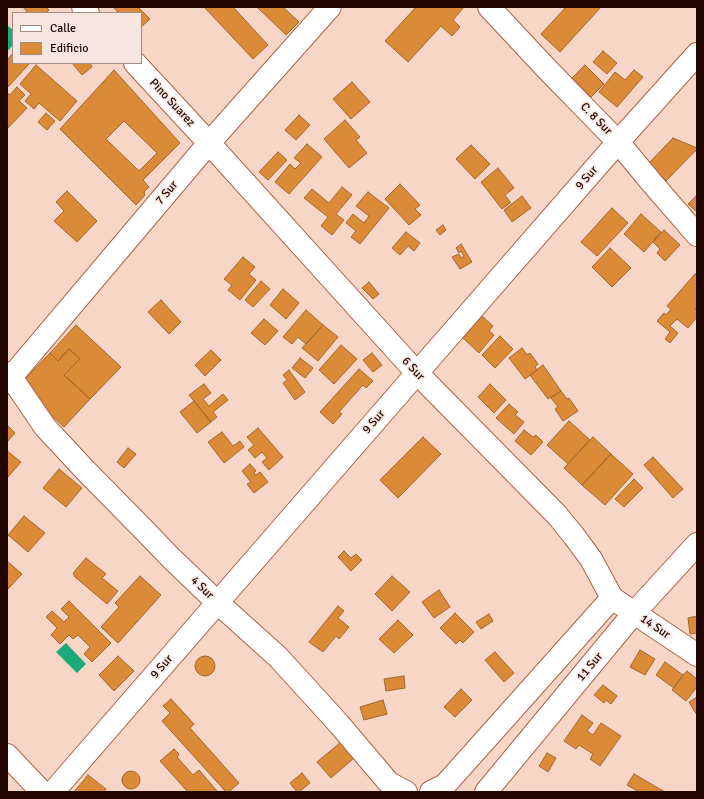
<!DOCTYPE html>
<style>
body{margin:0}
#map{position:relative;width:704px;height:799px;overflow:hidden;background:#f7d5c7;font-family:Signika,sans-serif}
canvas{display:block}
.frame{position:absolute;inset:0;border:8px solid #220600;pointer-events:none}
.legend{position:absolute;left:12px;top:12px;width:130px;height:52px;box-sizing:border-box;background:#f7e6df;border:1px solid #a28c86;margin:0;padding:5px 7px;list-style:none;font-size:12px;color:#220600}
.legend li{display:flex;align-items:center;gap:8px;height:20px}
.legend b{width:20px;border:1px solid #a28c86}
</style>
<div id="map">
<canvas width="704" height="799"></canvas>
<div class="frame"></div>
<ul class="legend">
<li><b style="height:5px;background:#fff"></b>Calle</li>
<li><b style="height:11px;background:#db8a38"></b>Edificio</li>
</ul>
</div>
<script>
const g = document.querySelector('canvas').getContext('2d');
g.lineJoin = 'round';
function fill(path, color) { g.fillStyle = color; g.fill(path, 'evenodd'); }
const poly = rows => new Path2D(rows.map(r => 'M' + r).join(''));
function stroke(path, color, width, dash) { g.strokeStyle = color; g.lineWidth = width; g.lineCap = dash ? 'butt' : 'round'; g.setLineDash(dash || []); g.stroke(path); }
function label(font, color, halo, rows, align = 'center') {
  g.font = font + ' Signika,sans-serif'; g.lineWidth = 3; g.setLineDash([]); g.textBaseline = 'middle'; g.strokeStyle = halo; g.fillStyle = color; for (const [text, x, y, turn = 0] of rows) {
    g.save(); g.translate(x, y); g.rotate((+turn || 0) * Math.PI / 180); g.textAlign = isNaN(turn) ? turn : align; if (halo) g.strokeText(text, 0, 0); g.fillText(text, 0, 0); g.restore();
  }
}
const water = poly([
 [7,25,13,30,13,45,7,52],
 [66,643,86,664,77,673,56,652]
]);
const building = poly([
 [23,7,46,7,49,10,46,13,28,13,23,7],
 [113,7,138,7,150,19,141,27,141,13,119,13,113,7],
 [206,7,233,7,268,45,253,59,205,8,206,7],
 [257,7,283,7,299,22,286,35,257,7],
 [416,7,464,7,453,20,460,27,452,36,441,26,408,62,385,41,416,7],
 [566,7,601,7,560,52,541,34,566,7],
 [603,51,617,63,607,74,593,62,603,51],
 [13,53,13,63,28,63,29,64,7,88,7,60,13,53],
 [72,63,90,63,92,67,82,75,72,63],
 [36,65,77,101,60,121,39,103,34,109,25,101,31,94,20,84,36,65],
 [585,65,604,84,591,97,572,78,585,65],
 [114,70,180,143,143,180,149,187,144,192,145,195,136,205,60,129,114,70],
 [124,121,157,153,139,171,106,139,124,121],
 [634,70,643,77,617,107,599,92,615,72,625,80,634,70],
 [352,82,370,102,351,119,333,99,352,82],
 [17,87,25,95,19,101,27,108,7,129,7,93,10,95,17,87],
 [46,113,55,121,47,130,38,122,46,113],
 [299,115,310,125,296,140,285,130,299,115],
 [345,120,360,137,356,140,367,153,349,168,324,139,345,120],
 [673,138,697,148,697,151,695,151,666,181,649,163,673,138],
 [307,144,322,157,289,194,275,182,290,164,295,169,301,163,294,158,307,144],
 [471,145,490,164,475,179,456,159,471,145],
 [278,152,287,160,268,180,259,172,278,152],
 [498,168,514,188,505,195,510,202,510,203,502,209,481,182,498,168],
 [400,184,420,205,415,209,421,215,409,225,385,199,400,184],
 [342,187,352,195,336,214,344,220,332,235,321,226,328,217,304,198,312,189,329,203,342,187],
 [67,191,97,221,77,242,54,221,64,211,56,202,67,191],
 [368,192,389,208,360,244,351,237,356,231,346,223,353,214,364,223,369,216,356,206,368,192],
 [697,195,697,212,688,204,697,195],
 [522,196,531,208,512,222,504,210,522,196],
 [612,208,628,223,597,256,581,242,612,208],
 [641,214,661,232,644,252,624,234,641,214],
 [443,225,446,230,440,235,436,230,443,225],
 [664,230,680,245,665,261,657,253,660,249,653,242,664,230],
 [406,232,420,243,414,251,408,246,400,255,392,248,406,232],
 [461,244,472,262,460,269,452,257,459,254,461,258,464,256,461,251,459,253,456,248,461,244],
 [610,248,631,268,612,287,592,267,610,248],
 [243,257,255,267,249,274,256,280,240,300,228,290,232,285,224,279,243,257],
 [695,274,697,275,697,307,695,309,697,310,697,317,688,328,677,319,670,326,678,333,670,343,665,339,670,332,657,321,664,313,666,315,671,309,667,306,695,274],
 [261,281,270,289,253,307,245,300,261,281],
 [369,282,379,294,373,299,362,288,369,282],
 [283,289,299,303,286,319,270,305,283,289],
 [161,300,181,322,169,334,148,312,161,300],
 [306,310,323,325,306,344,298,337,292,344,283,337,306,310],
 [482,316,493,326,489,331,494,335,479,353,463,338,482,316],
 [264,319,278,331,265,345,251,333,264,319],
 [76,325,121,367,90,399,64,375,80,359,69,349,58,361,50,353,76,325],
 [323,325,338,337,318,361,302,348,323,325],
 [500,336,513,349,495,368,482,355,500,336],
 [341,345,357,359,334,384,319,370,341,345],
 [522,348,527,355,530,353,538,364,535,367,537,370,525,379,509,358,522,348],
 [69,349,80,359,64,375,90,399,64,427,19,385,50,353,58,361,69,349],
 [211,350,221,360,205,376,195,365,211,350],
 [372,353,382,365,373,372,363,360,372,353],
 [300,358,313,368,305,378,292,368,300,358],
 [543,365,561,391,548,399,530,375,543,365],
 [359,369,373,381,366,388,363,385,339,412,342,414,333,424,320,412,359,369],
 [289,370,305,392,295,400,283,383,287,380,283,375,289,370],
 [204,384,211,393,203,399,209,406,223,394,228,400,213,412,217,417,211,422,189,395,204,384],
 [490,384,506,400,494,413,478,397,490,384],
 [561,391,567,399,569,398,578,411,563,421,555,409,558,407,551,398,561,391],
 [194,401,211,422,197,433,180,412,194,401],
 [509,404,518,412,515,415,524,422,514,434,496,418,509,404],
 [569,421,590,440,568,464,547,445,569,421],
 [7,425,15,433,7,442,7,425],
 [258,428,283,457,269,470,262,462,267,458,262,452,255,458,248,450,254,445,247,437,258,428],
 [524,430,533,437,536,435,543,442,531,455,515,441,524,430],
 [222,432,233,446,240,441,244,447,224,463,208,442,222,432],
 [423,437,441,454,398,498,380,480,423,437],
 [593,437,611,454,582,485,564,468,593,437],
 [128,448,136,454,124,468,117,462,128,448],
 [7,451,21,462,7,478,7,451],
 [611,454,633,474,605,505,582,485,611,454],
 [653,457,683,489,673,498,644,465,653,457],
 [250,464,256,471,254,473,256,475,260,472,268,482,254,493,247,484,251,482,242,471,250,464],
 [59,469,82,488,66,507,43,488,59,469],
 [634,479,643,488,624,507,615,499,634,479],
 [24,516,45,533,28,552,8,535,24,516],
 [344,551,351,558,356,554,362,560,351,571,338,557,344,551],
 [86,558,106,574,102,578,118,591,107,604,75,577,73,573,86,558],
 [7,561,22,574,7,590,7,561],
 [140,576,161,595,118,643,101,627,119,607,115,603,140,576],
 [392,576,410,592,392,611,375,594,392,576],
 [439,590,450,607,434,618,422,602,439,590],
 [69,601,111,643,92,662,84,654,90,647,78,635,73,639,69,635,60,644,51,635,57,628,46,617,52,611,64,622,69,617,61,609,69,601],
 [338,606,344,611,338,618,349,627,339,639,336,636,323,652,309,642,338,606],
 [455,613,474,632,463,643,460,640,456,644,440,628,455,613],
 [489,614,493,621,481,629,476,622,489,614],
 [697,616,697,633,690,634,688,618,697,616],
 [398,620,413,635,394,653,379,639,398,620],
 [640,650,655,659,645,675,630,667,640,650],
 [495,652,514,673,504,682,485,660,495,652],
 '195 666a10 10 0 1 1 20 0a10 10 0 1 1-20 0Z',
 [118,656,134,671,114,691,99,675,118,656],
 [665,662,683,675,674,688,656,675,665,662],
 [687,671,697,679,697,687,686,701,672,690,683,675,687,671],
 [404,676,405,688,386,691,384,679,404,676],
 [603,685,617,696,611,704,606,700,604,703,594,695,603,685],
 [461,689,472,700,455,717,444,707,461,689],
 [697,697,697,715,689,702,697,697],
 [171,699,194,724,190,728,239,783,229,792,226,792,162,721,170,713,163,706,171,699],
 [383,700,387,714,364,720,360,707,383,700],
 [582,715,593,723,587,731,593,735,601,723,621,736,600,766,590,759,593,754,579,745,576,749,564,741,582,715],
 [340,743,354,758,331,778,317,762,340,743],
 [174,749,179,754,177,757,193,775,199,770,217,791,215,792,188,792,160,761,174,749],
 [547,753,556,758,548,772,539,766,547,753],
 '122 780a9 9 0 1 1 18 0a9 9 0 1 1-18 0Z',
 [302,773,310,783,299,792,297,792,290,783,302,773],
 [634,774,665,792,639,792,627,785,634,774],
 [88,775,106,789,104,792,74,792,88,775]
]);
const minor = poly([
 [83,7,88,13],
 [489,7,545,67,618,142,652,183,697,235],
 [135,63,209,143,417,373,557,515,574,536,591,559,612,598,697,655],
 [7,373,11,377,45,427,86,471,146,532,171,558,218,603,278,657,339,724,389,783,406,792],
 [7,382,209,143,330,7],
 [7,755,42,792],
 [53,792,417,373,618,142,697,54],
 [431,792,445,785,612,598],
 [486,792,634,613,697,544]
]);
const streetNames = [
 ["Pino Suarez",172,103,47],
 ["C. 8 Sur",596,119,46],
 ["9 Sur",587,178,-49],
 ["7 Sur",167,193,-50],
 ["6 Sur",413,369,47],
 ["9 Sur",374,422,-49],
 ["4 Sur",202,588,44],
 ["14 Sur",655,627,34],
 ["9 Sur",162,667,-49],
 ["11 Sur",590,667,-50]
];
fill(water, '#1caa78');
fill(building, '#db8a38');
stroke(building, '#a1672c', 1);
stroke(minor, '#ad6245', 24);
stroke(minor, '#fff', 22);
label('12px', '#220600', '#f7e6df', streetNames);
</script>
